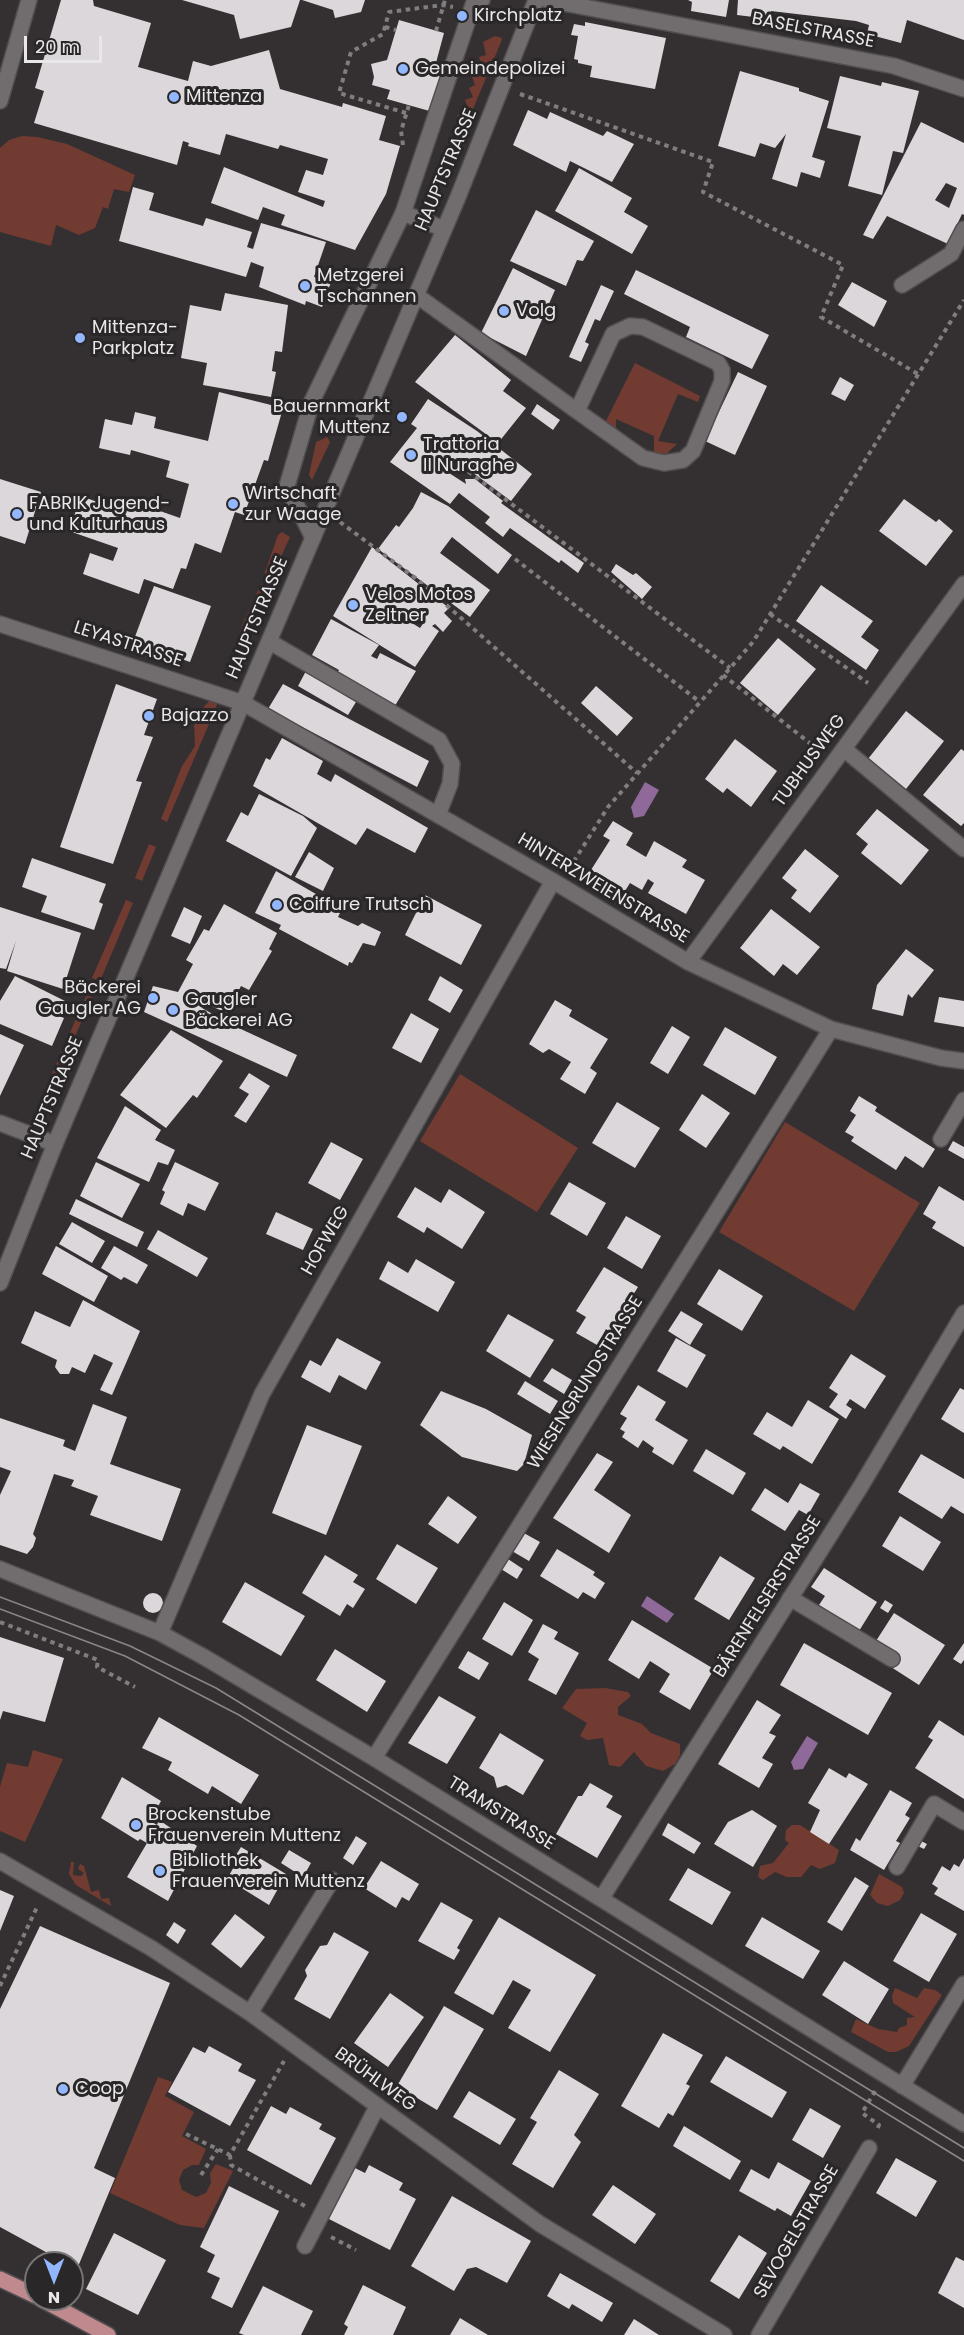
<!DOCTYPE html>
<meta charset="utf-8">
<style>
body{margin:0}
#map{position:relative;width:964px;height:2335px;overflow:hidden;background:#343032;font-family:Poppins,sans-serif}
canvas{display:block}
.north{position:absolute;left:24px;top:2251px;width:60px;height:60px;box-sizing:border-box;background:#2a2728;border:2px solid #767475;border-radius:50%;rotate:180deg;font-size:16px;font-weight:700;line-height:24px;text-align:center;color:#e9e7e8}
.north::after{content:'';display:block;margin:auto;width:21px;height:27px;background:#93b7fd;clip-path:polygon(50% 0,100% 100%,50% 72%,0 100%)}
.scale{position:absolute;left:24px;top:36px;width:78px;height:27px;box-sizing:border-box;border:3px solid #e9e7e8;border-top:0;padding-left:8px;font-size:18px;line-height:21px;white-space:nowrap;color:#e9e7e8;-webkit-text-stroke:4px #2a2728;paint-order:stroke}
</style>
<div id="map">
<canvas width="964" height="2335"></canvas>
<div class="north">N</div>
<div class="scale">20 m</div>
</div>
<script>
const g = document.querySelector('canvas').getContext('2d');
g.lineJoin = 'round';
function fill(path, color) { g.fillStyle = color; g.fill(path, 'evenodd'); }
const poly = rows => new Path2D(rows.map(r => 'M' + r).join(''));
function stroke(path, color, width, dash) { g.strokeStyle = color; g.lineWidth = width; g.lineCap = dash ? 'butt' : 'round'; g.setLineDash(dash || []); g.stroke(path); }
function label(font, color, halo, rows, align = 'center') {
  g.font = font + ' Poppins,sans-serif'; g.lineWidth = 6; g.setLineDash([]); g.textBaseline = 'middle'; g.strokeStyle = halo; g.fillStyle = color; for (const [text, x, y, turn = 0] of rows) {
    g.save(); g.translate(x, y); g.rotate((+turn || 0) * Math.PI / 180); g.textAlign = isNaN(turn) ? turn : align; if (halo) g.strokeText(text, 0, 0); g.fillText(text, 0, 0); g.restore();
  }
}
const green = poly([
 [495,36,502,38,501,42,432,207,427,210,422,204,431,187,436,185,434,178,443,174,439,164,446,161,443,152,452,148,449,141,458,137,454,126,460,124,457,115,469,111,465,100,473,97,469,88,475,85,471,74,483,69,479,57,486,55,483,42],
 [22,136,37,137,67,144,135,175,129,192,114,189,108,209,103,207,95,228,79,235,56,225,51,246,0,232,0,148,9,140],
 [635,363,700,396,698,402,678,394,658,441,677,444,666,454,654,453,654,436,616,419,616,435,605,423],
 [327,437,330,442,312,480,309,475,316,442],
 [282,532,290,537,269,583,266,583,263,581,265,572,278,535],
 [261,584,267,587,241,647,236,646,243,623],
 [209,701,217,704,215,710,167,822,161,819,182,766,195,746,194,723,197,715],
 [149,844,156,847,142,881,135,878],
 [126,900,133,903,100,981,92,978],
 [86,996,92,997,58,1076,52,1074],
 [460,1074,578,1148,537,1212,420,1141],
 [785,1122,920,1203,854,1311,719,1232],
 [605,1688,628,1692,631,1696,618,1707,618,1715,642,1724,651,1733,680,1744,680,1755,675,1764,663,1771,646,1766,634,1752,620,1767,609,1765,603,1738,587,1740,580,1736,587,1723,562,1708,576,1689],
 [33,1750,63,1759,25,1842,0,1831,0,1787,7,1763,28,1767],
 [792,1825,800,1825,839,1850,835,1863,820,1869,811,1865,801,1877,787,1877,775,1872,763,1880,758,1877,760,1866,773,1863,789,1843,785,1840,786,1830],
 [71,1862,74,1862,73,1875,81,1876,84,1873,78,1869,80,1864,84,1866,91,1892,99,1890,101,1899,109,1898,111,1906,76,1885,69,1874],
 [879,1874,902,1887,904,1893,900,1900,888,1906,877,1903,870,1895],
 [895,1988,917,1998,924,1988,935,1990,942,1995,909,2046,896,2052,888,2052,851,2032,856,2019,878,2029,897,2032,899,2028,907,2025,907,2018,915,2017,893,2003,892,1996],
 [158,2077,172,2082,165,2096,194,2112,182,2136,206,2149,199,2165,192,2165,183,2170,179,2180,182,2190,196,2197,206,2193,211,2183,210,2173,216,2164,233,2171,204,2228,180,2225,110,2193]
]);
const water = poly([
 [645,782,659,790,644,816,634,818,631,807],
 [647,1596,674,1614,667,1623,641,1606],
 [807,1736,818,1743,803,1769,794,1770,791,1762]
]);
const building = poly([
 [61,0,93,0,94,6,151,23,138,67,188,81,193,61,211,66,269,50,280,89,342,107,343,103,386,116,379,140,400,146,386,194,355,250,281,225,285,215,263,207,258,220,211,203,224,167,323,207,325,201,298,192,306,170,323,175,328,159,280,145,278,149,226,134,220,155,188,146,189,143,183,141,177,165,34,123,44,91,35,88],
 [182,0,300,0,291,27,240,39,234,15],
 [302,0,365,0,361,12,335,18,333,10],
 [688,0,729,0,726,17,691,11,692,2],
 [738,0,964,0,964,40,907,20,901,43,867,34,869,25,856,21,771,11,770,19,737,15],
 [399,20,444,33,433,74,443,77,433,112,387,99,390,90,372,85,374,77,371,64,387,60],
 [585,22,666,38,655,89,590,77,592,66,578,63,578,60,574,59,578,36,571,35,574,24,585,26],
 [740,71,799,88,799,91,829,101,812,157,825,161,820,178,801,172,797,187,772,179,786,134,775,148,760,143,755,157,718,146],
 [840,76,881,86,882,82,919,91,903,153,893,151,882,195,848,186,861,136,827,128],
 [528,110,547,119,550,112,603,136,607,131,634,144,612,182,570,161,566,172,513,145],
 [921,122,964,143,964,215,962,214,948,244,887,216,873,239,863,235],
 [946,183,957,188,949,208,935,200],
 [579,168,632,198,624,212,648,226,632,254,555,211],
 [133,187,154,193,149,210,203,226,206,218,252,232,247,247,253,249,261,223,326,242,314,277,331,282,322,307,306,301,305,305,259,287,264,267,251,262,246,277,119,241],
 [536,210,594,241,583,261,577,260,566,286,510,261],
 [513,268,555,290,526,356,481,333],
 [636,270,769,335,752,369,686,337,690,327,624,294],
 [852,282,887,301,874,327,838,305],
 [601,285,614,291,600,321,595,319,585,342,589,344,581,362,569,357],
 [225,293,288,305,282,352,275,351,272,371,276,372,271,397,203,385,207,363,181,358,190,305,221,311],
 [455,335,511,380,503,391,526,408,498,443,415,382],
 [738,372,767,386,735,455,705,441],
 [840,377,854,385,845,401,831,394],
 [219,392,283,408,268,461,264,460,244,515,235,512,221,553,195,543,186,569,181,568,173,589,144,579,139,594,83,574,90,553,113,561,118,548,69,531,81,496,119,510,123,498,180,518,189,484,166,477,170,461,131,450,130,455,99,448,105,419,132,425,135,412,156,417,154,428,208,441],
 [428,399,477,431,532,474,511,501,457,461,449,473,466,484,465,479,475,479,503,501,501,503,584,563,578,573,561,560,559,563,510,528,503,537,485,523,490,517,459,493,450,504,390,462,417,428,411,424],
 [537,404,560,420,553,430,531,414],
 [0,479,41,492,25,544,0,536],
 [421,492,448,506,512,555,498,574,452,537,440,553,490,590,470,617,378,549,396,525,399,527,413,508],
 [904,499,936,522,939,519,953,531,926,566,879,531],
 [372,547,449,608,444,613,452,621,443,632,435,624,432,626,439,631,415,667,333,616],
 [411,608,425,621,420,628,404,618],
 [616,564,633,575,636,573,652,587,642,599,611,572],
 [821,585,873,621,861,637,879,650,866,670,796,621],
 [154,586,211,606,190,662,133,642],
 [331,619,379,645,371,656,377,659,380,653,416,671,393,709,335,676,339,670,312,655],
 [778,638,816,669,778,715,740,683],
 [306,671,356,702,348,715,298,686],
 [116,684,157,699,144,735,153,737,136,781,142,782,113,864,60,847],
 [283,684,429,761,417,787,268,709],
 [596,686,633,718,617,736,581,703],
 [906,711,944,741,906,789,868,759],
 [282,738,323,761,317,774,331,782,335,774,428,828,415,853,367,828,356,845,253,786,266,758,270,760],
 [735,739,777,771,751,807,727,788,723,793,705,779],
 [961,749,964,751,964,823,961,826,923,795],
 [259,794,303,816,317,828,291,876,226,841,241,812,248,816],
 [877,809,929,850,901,885,861,853,868,844,856,834],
 [613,821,633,833,626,845,646,857,654,841,687,860,682,867,705,880,686,914,648,893,654,883,648,879,642,890,630,883,625,891,591,870,610,840,603,836],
 [805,849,839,876,810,913,791,898,797,890,782,878],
 [309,852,334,868,323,891,295,877],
 [32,858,106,884,99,902,103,904,94,930,41,912,47,896,22,887],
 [276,871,342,909,338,917,358,926,362,923,381,932,375,946,363,943,352,963,349,962,348,966,279,929,281,925,255,913],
 [425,895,482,925,461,965,405,935],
 [224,904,277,933,269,949,272,951,249,990,241,986,227,1013,204,1003,202,1008,230,1024,297,1055,287,1077,144,1012,153,986,178,992,193,964,186,960,204,929,209,931],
 [0,907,81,933,63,989,7,971,16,941,6,969,0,968],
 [184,907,202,916,190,944,171,936],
 [771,909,820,947,797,975,783,964,774,976,740,948],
 [906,949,934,970,912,998,908,994,903,1016,872,1009,877,985],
 [15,976,65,1001,59,1016,64,1018,52,1046,0,1024,0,1001],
 [440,976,463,990,450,1013,428,1000],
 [939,997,964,1001,964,1027,934,1022],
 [555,1000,572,1010,569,1016,608,1039,590,1068,597,1073,585,1094,560,1079,571,1062,549,1049,543,1053,529,1044],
 [411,1013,439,1029,421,1063,392,1048],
 [672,1026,690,1037,668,1074,650,1063],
 [725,1027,777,1057,755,1095,703,1065],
 [171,1030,223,1061,197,1098,193,1095,166,1128,120,1095],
 [0,1034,24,1045,0,1096],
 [249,1073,270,1086,246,1123,234,1116,249,1094,239,1088],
 [702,1094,730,1113,706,1148,679,1130],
 [859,1096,877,1107,875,1111,935,1149,923,1168,905,1156,896,1170,851,1141,854,1137,845,1132,856,1115,850,1111],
 [617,1102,660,1128,635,1168,592,1143],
 [125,1106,161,1130,155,1140,175,1150,168,1165,158,1162,149,1182,97,1158],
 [953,1141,964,1147,964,1159,948,1150],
 [331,1142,363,1159,340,1200,308,1183],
 [96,1162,140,1184,122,1218,80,1196],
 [175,1162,219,1183,205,1211,188,1203,183,1216,160,1204,165,1192,162,1190],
 [569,1182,606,1203,587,1236,550,1214],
 [939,1186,964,1201,964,1247,932,1228,936,1222,923,1214],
 [415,1187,441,1203,449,1189,485,1212,462,1249,427,1227,424,1233,397,1217],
 [76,1199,144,1232,137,1247,69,1214],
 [276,1212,313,1229,303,1250,266,1234],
 [626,1216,661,1236,642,1269,607,1248],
 [72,1222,105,1241,92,1263,59,1244],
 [158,1230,208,1258,197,1277,147,1249],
 [56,1246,108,1276,94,1302,42,1274],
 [114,1246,148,1265,137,1284,124,1277,121,1280,101,1268],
 [416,1259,455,1282,438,1312,379,1279,388,1261,408,1273],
 [604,1267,638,1287,610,1332,606,1329,597,1345,576,1333,586,1317,576,1311],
 [719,1269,763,1296,742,1331,697,1304],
 [83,1300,140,1331,112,1395,100,1390,113,1363,94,1354,85,1373,72,1367,69,1374,60,1374,55,1367,57,1360,21,1343,35,1311,70,1327],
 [681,1311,703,1324,690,1345,668,1331],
 [508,1314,554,1340,530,1378,486,1351],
 [337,1338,381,1362,366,1390,339,1375,330,1393,301,1377,310,1360,321,1366],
 [676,1338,706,1355,687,1388,657,1371],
 [851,1354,886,1376,865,1409,850,1399,846,1405,852,1409,846,1419,829,1407,838,1394,829,1388],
 [552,1368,572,1380,564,1394,543,1381],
 [525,1381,558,1401,550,1414,517,1394],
 [638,1385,666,1402,655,1420,688,1440,673,1465,652,1452,654,1448,643,1440,638,1448,622,1437,625,1432,620,1429,627,1418,620,1414],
 [960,1388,964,1390,964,1433,941,1419],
 [441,1391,486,1409,532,1435,524,1464,517,1471,462,1457,420,1425],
 [808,1400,839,1419,812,1464,783,1446,780,1450,753,1434,767,1412,792,1427],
 [93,1404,127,1417,110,1464,181,1489,162,1541,90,1515,98,1496,71,1486,74,1480,54,1474,33,1534,36,1538,33,1547,27,1554,0,1545,0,1495,11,1471,0,1467,0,1418,65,1440,63,1446,75,1451],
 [307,1425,362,1446,326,1535,272,1513],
 [706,1449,746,1473,733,1495,693,1471],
 [597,1453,613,1462,594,1490,631,1515,609,1553,553,1518],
 [921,1454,964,1479,964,1514,951,1506,942,1519,898,1492],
 [800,1483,820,1494,808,1515,799,1510,785,1531,751,1510,765,1488,788,1503],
 [448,1496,477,1517,458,1544,428,1524],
 [900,1516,941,1542,923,1571,882,1546],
 [522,1532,540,1542,529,1561,512,1551],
 [397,1544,438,1568,416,1604,376,1579],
 [557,1549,595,1572,593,1575,605,1583,595,1599,583,1592,578,1599,540,1576],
 [325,1555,358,1575,353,1582,365,1589,353,1608,347,1604,340,1616,302,1593],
 [720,1556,755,1578,729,1620,694,1599],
 [508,1559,523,1569,517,1579,501,1569],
 [824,1568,877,1602,859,1631,819,1605,825,1596,811,1587],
 [245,1582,305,1616,281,1656,222,1622],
 '143 1603a10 10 0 1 1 20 0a10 10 0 1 1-20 0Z',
 [885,1600,893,1605,888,1613,880,1608],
 [504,1602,533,1620,512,1656,482,1639],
 [894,1613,945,1645,919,1685,891,1667,898,1654,876,1641],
 [632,1620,714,1669,690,1710,659,1692,670,1674,661,1668,650,1661,639,1679,608,1660],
 [543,1624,558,1632,554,1639,579,1653,556,1695,528,1680,539,1659,528,1652],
 [0,1637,64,1658,45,1722,3,1711,0,1720],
 [804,1643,892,1693,868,1735,780,1685],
 [964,1643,964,1660,961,1664,953,1659],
 [335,1649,386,1681,367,1712,316,1680],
 [468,1651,489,1663,479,1680,458,1668],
 [439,1696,476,1717,447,1764,408,1743],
 [757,1700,781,1715,769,1733,776,1736,762,1758,773,1764,759,1788,718,1764],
 [159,1717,259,1775,241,1804,212,1786,208,1794,168,1770,172,1762,142,1748],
 [939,1720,964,1736,964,1799,915,1768,933,1740,928,1737],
 [500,1733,544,1760,523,1795,506,1785,497,1788,494,1777,479,1768],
 [829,1768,846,1778,849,1773,868,1784,829,1844,810,1832,820,1810,808,1803],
 [122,1777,161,1801,150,1821,157,1825,159,1820,197,1846,168,1901,127,1877,147,1843,140,1839,138,1841,101,1818],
 [590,1783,613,1796,606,1807,622,1816,597,1858,556,1834,578,1796,582,1796],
 [890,1790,912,1803,905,1815,910,1818,896,1841,900,1843,884,1870,850,1850,856,1838,860,1841],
 [752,1810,777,1826,753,1867,714,1844,728,1822],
 [668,1823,701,1843,694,1854,662,1835],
 [356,1836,367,1843,353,1865,343,1858],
 [921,1841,927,1844,924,1849,918,1846],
 [241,1847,286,1874,269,1905,227,1879,235,1865,231,1863],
 [289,1850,311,1863,303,1877,281,1863],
 [964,1858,964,1911,934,1894,938,1888,932,1884,942,1866,950,1871,954,1864,959,1867],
 [381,1861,419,1884,409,1901,402,1897,396,1908,364,1888],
 [688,1868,731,1892,712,1925,669,1900],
 [855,1877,869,1886,842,1931,827,1922],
 [0,1890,14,1896,0,1931],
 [441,1902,473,1920,457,1948,460,1950,454,1960,418,1941],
 [921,1913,957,1934,929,1982,893,1961],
 [235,1914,265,1937,241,1968,211,1944],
 [499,1917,596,1975,550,2052,508,2028,531,1990,513,1980,493,2015,454,1993],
 [762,1917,820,1951,803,1979,745,1946],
 [174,1922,186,1930,178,1944,166,1935],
 [40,1926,170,1983,94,2168,115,2178,77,2269,72,2263,66,2263,0,2227,0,2009],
 [334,1932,369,1952,330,2019,294,1999,307,1976,305,1970,320,1946,327,1945],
 [844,1961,889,1989,868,2024,822,1995],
 [390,1993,424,2017,388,2067,354,2043],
 [444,2006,484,2029,437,2110,397,2086],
 [663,2033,703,2055,686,2084,690,2086,673,2116,668,2113,659,2128,621,2106],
 [209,2046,242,2064,238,2071,256,2080,230,2126,168,2092,193,2047,205,2053],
 [726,2056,787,2092,772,2118,710,2082],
 [559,2070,599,2094,574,2135,581,2142,553,2188,512,2164,537,2122,530,2118],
 [469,2091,516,2119,500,2145,453,2117],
 [271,2106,286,2114,290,2107,322,2124,319,2129,336,2138,311,2185,247,2150],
 [810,2108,841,2126,823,2158,792,2140],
 [684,2126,741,2161,730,2180,673,2146],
 [896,2158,937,2181,916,2217,876,2193],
 [778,2162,811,2181,791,2216,777,2208,775,2211,739,2191,751,2169,769,2179],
 [369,2165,403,2183,399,2190,416,2199,390,2250,325,2217,351,2166,365,2173],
 [613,2185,656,2214,635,2244,592,2215],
 [229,2186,279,2211,232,2308,211,2298,220,2278,207,2272,215,2255,200,2247],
 [452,2196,531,2241,507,2283,476,2267,467,2269,454,2291,411,2266],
 [114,2233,166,2260,138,2315,86,2289],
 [739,2235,767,2253,739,2299,710,2281],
 [956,2257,964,2261,964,2308,938,2293],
 [560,2273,613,2303,602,2322,572,2304,569,2309,547,2296],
 [363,2285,406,2307,393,2335,344,2335,348,2327,344,2324],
 [263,2286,313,2311,301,2335,244,2335,239,2333],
 [460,2318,488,2335,450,2335],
 [634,2319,659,2335,624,2335]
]);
const path = poly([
 [385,27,396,30],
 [436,31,445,0],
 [520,94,713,162,703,192,843,265,821,317,918,374],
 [406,113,339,93,351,52,383,34,389,12,443,5,453,7],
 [403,145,401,131,409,105],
 [461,466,730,668],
 [340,522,418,580,637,773],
 [515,559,700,702],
 [770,614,868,683],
 [723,675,820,751],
 [569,869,608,807,753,642,964,300],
 [0,1622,98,1660,97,1667,135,1687],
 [0,1986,38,1905],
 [875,2091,862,2113,879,2125,877,2130],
 [186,2134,230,2155,284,2061],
 [230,2155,231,2165,305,2206],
 [201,2175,218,2149],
 [331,2237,356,2250]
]);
const lane = poly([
 [902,285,951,254,964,229],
 [416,295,577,411,643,458,664,463,683,460,693,451,722,381,722,370,718,363,643,327,630,326,613,334,577,411],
 [313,538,287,486,312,401,403,213,444,229],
 [270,642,439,740,452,764,450,784,438,815],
 [844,749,964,849],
 [941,1139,964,1100],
 [790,1598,892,1659],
 [897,1867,934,1804,964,1822],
 [305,2246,377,2107]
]);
const street = poly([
 [0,101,29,0],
 [403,213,474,2,482,0],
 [0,624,243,703,553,881,688,962,831,1029,941,1058,964,1061],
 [688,962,964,584],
 [0,1123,55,1144],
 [0,1569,160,1633,204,1657,374,1758,964,2124],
 [160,1633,262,1394,553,881],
 [374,1758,831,1029],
 [0,1861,151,1948,250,2013,540,2224,724,2335],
 [601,1899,861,1486,964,1313],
 [250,2013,332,1880],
 [902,2086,964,1984],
 [759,2335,869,2148]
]);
const secondary = poly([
 [547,0,894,66,964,89],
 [0,1283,55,1144,458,197,536,0]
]);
const primary = poly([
 [0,2279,36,2296],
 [41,2299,108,2335]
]);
const tram = poly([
 [0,1597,130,1646,216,1688,964,2148],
 [0,1609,125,1656,239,1715,964,2161]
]);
const markers = [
 [462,16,6,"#93b7fd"],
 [403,69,6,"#93b7fd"],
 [174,97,6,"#93b7fd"],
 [305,286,6,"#93b7fd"],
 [504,311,6,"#93b7fd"],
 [80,338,6,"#93b7fd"],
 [402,417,6,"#93b7fd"],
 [411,455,6,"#93b7fd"],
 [233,504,6,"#93b7fd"],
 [17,514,6,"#93b7fd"],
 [353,605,6,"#93b7fd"],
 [149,716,6,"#93b7fd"],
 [277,905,6,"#93b7fd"],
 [153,998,6,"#93b7fd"],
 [173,1010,6,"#93b7fd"],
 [136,1825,6,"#93b7fd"],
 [160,1871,6,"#93b7fd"],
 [63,2089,6,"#93b7fd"]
];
const poiNames = [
 ["Kirchplatz",474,16],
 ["Gemeindepolizei",415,69],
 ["Mittenza",186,97],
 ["Metzgerei",317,276],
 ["Tschannen",317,297],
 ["Volg",516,311],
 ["Mittenza-",92,328],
 ["Parkplatz",92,349],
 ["Bauernmarkt",390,407,"right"],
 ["Muttenz",390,428,"right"],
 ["Trattoria",423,445],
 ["Il Nuraghe",423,466],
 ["Wirtschaft",245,494],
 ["zur Waage",245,515],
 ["FABRIK Jugend-",29,504],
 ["und Kulturhaus",29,525],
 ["Velos Motos",365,595],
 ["Zeltner",365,616],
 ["Bajazzo",161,716],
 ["Coiffure Trutsch",289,905],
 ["Bäckerei",141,988,"right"],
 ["Gaugler AG",141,1009,"right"],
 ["Gaugler",185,1000],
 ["Bäckerei AG",185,1021],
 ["Brockenstube",148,1815],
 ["Frauenverein Muttenz",148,1836],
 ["Bibliothek",172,1861],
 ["Frauenverein Muttenz",172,1882],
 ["Coop",75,2089]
];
const streetNames = [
 ["BASELSTRASSE",813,31,11],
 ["HAUPTSTRASSE",447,170,-67],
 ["HAUPTSTRASSE",258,618,-67],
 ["LEYASTRASSE",128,645,18],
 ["TUBHUSWEG",810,761,-54],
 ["HINTERZWEIENSTRASSE",603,889,31],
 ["HAUPTSTRASSE",53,1098,-67],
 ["HOFWEG",326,1241,-60],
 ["WIESENGRUNDSTRASSE",586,1383,-58],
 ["BÄRENFELSERSTRASSE",768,1597,-58],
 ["TRAMSTRASSE",501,1814,32],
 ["BRÜHLWEG",375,2080,36],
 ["SEVOGELSTRASSE",797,2232,-60]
];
fill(green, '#723b31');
fill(water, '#8e6999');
fill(building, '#dbd7da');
stroke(lane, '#514e50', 18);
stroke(street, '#514e50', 18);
stroke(secondary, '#514e50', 18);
stroke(primary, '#514e50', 18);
stroke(path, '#807d7e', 4, [4.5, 4.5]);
stroke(lane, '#716d6e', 15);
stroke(street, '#716d6e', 15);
stroke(secondary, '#716d6e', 15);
stroke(primary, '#bf898e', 15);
stroke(tram, '#8a8788', 1.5);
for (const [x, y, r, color] of markers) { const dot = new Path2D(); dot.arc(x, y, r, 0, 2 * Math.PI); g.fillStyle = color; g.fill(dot); stroke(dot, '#2a2728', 2); }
label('18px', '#e9e7e8', '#2a2728', poiNames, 'left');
label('18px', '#e9e7e8', '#2a2728', streetNames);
</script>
